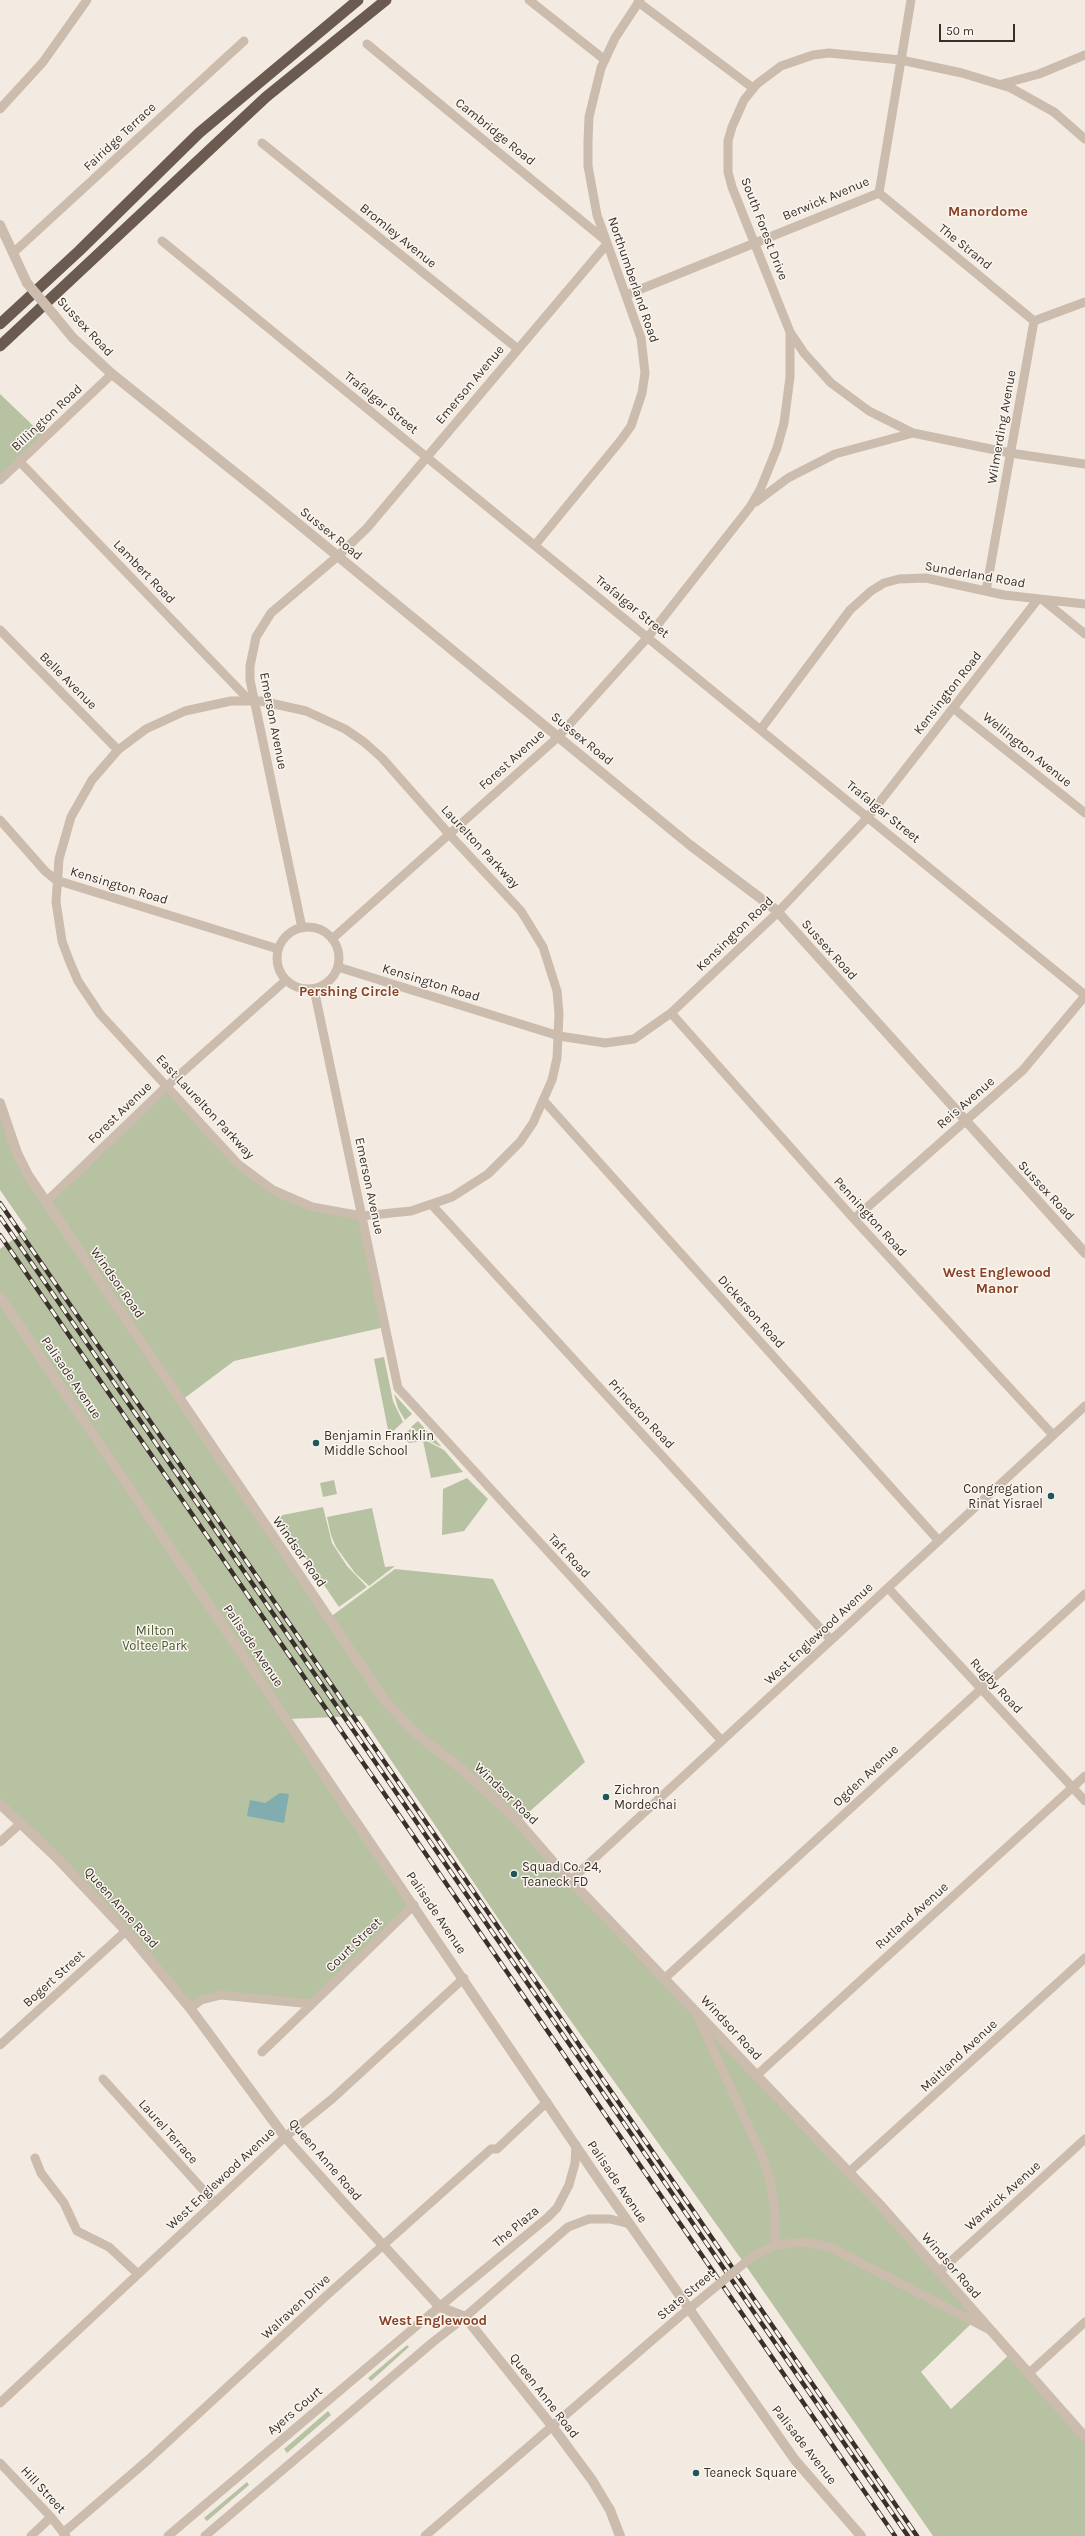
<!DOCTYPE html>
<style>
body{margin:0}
#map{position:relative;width:1085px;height:2536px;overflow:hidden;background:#f3ebe1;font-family:Karla,sans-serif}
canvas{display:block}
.scale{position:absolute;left:939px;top:24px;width:76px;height:18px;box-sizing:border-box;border:2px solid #3a302b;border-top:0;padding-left:5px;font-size:12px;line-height:14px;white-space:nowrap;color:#3a302b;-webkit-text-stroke:3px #faf5ee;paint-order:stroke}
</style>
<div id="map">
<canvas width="1085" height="2536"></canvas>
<div class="scale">50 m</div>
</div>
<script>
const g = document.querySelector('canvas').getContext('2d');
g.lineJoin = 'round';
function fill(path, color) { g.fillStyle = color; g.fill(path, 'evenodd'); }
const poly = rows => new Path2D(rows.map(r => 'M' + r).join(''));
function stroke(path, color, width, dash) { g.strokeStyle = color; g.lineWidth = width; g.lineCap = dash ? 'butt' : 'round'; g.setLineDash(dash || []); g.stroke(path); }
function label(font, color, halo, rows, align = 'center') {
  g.font = font + ' Karla,sans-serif'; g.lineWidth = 3; g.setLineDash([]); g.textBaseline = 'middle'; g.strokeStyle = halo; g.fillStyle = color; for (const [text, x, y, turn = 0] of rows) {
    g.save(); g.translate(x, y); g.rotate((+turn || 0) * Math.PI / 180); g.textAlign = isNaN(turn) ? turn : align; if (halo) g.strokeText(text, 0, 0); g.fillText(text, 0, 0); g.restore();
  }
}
const green = poly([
 [0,394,45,437,0,480],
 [167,1086,238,1164,291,1199,362,1216,385,1327,234,1361,182,1400,329,1618,395,1569,493,1579,585,1762,519,1821,990,2330,973,2322,921,2372,951,2409,1010,2354,1085,2437,1085,2536,933,2536,744,2263,510,1936,361,1716,288,1719,414,1905,312,2004,221,1995,190,2008,126,1931,0,1804,0,1249,27,1229,0,1190,0,1103,9,1130,46,1202],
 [384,1357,393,1401,403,1422,389,1435,374,1359],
 [394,1394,412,1414,405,1420,398,1408],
 [418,1421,440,1445,441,1447,424,1438,411,1427],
 [410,1429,423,1439,444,1450,463,1472,431,1478,423,1441,409,1443,406,1440,405,1434],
 [467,1478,488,1499,464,1531,442,1535,443,1489],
 [334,1480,337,1494,323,1497,320,1483],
 [323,1507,332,1543,347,1566,367,1587,339,1607,278,1518,283,1515],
 [372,1508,385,1567,395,1566,369,1586,355,1573,336,1547,331,1535,327,1517],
 [407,2345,409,2347,371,2381,368,2378],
 [328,2411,331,2415,287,2453,284,2449],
 [247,2482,249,2485,207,2521,204,2518]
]);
const water = poly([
 [280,1793,289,1794,284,1823,247,1816,250,1800,265,1803]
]);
const minor = poly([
 [529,0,605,60],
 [638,2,753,88],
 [367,44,605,240],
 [1002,84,1039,74,1085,55],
 [0,109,43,62,87,0],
 [262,143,518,349],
 [879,193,1034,321],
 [162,241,1085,995],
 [13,253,244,41],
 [626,295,879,193,911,0],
 [790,332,804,353,831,383,869,411,913,433],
 [20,462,250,701],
 [0,480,112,374],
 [756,502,788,478,835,454,913,433,1010,453,1085,464],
 [535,545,621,440,631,426,642,393,645,373,641,338,597,215,588,166,588,141,589,117,601,68,615,38,640,0],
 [986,591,1034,321,1085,302],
 [1043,600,1085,634],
 [0,630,118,750],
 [231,701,261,701,306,711,345,729,364,742,382,758,449,834,521,911,543,947,557,991,559,1014,557,1058,552,1080,533,1123,520,1142,488,1174,452,1197,411,1211,362,1216,312,1207,273,1190,238,1164,100,1014,78,981,69,960,62,941,56,902,59,859,71,817,92,780,118,750,146,729,185,711,231,701],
 [953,708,1085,813],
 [761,729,850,610,871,591,884,583,899,579,926,578,1004,595,1085,604],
 [0,820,45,871,56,880,278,949],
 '277 958a31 31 0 1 1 62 0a31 31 0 1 1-62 0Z',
 [302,928,250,680,250,666,256,637,271,613,338,556,367,528,607,244],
 [332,939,558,737,648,637,750,507,760,490,777,448,784,423,790,377,790,332,732,187,728,172,728,141,732,127,744,100,757,84,781,66,813,55,829,53,901,60,962,73,1011,88,1054,112,1085,139],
 [338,967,559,1036,605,1043,634,1039,671,1013,776,914,868,817,1038,599],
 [314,989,398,1388,722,1741],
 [671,1013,854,1219,1053,1435],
 [544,1101,939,1541],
 [46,1202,167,1086,286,980],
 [432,1205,831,1640],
 [854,1219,1023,1070,1085,996],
 [888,1588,1085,1801],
 [0,1842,21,1823],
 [571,1880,1085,1406],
 [665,1978,1085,1594],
 [190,2008,201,2000,221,1995,312,2004,414,1905],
 [697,2015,763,2158,770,2180,775,2211,775,2245,753,2256],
 [0,2045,126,1931],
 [262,2052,312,2004],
 [757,2075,1085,1776],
 [103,2079,215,2203],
 [35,2158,41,2173,64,2203,77,2231,109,2247,138,2274],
 [849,2172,1085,1958],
 [775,2245,804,2242,832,2248,990,2330],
 [939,2272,1085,2139],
 [1028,2374,1085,2322],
 [0,2403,285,2137,332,2099,464,1978],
 [0,2463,51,2517,66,2536],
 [63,2533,148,2460,326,2296,491,2149,497,2149,547,2102],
 [31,2536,51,2517],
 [168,2536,421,2322,547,2218,557,2208,569,2185,575,2163,576,2145],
 [205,2536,433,2342,465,2317,568,2227,589,2219,610,2219,630,2224],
 [425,2536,679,2317]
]);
const tertiary = poly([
 [0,225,27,283],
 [54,315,73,338,112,374,262,494,690,845,776,910,1085,1253],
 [0,1103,17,1153,28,1175,383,1698,414,1732,463,1770,516,1819,555,1864,882,2207,1085,2437],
 [0,1297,603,2186,795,2460,861,2536],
 [0,1804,56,1857,126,1931,190,2008,285,2137,346,2205,440,2307,465,2317,552,2426,592,2480,610,2510,620,2536]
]);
const trunk = poly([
 [0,324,79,251,199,133,358,0],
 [0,346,266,97,386,0]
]);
const rail = poly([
 [0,1203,917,2536],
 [0,1217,908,2536],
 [0,1235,895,2536]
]);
const minorBridge = poly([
 [679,2317,753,2256]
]);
const tertiaryBridge = poly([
 [27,283,54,315]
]);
const markers = [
 [316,1443,4,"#21555b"],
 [1051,1496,4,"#21555b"],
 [606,1797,4,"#21555b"],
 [514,1874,4,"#21555b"],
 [696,2473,4,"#21555b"]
];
const streetNames = [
 ["Cambridge Road",495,132,39],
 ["Fairidge Terrace",120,137,-43],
 ["Berwick Avenue",826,199,-23],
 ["South Forest Drive",764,229,69],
 ["Bromley Avenue",398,236,39],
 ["The Strand",965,247,39],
 ["Northumberland Road",633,280,71],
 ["Sussex Road",85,327,47],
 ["Emerson Avenue",470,385,-50],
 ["Trafalgar Street",381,403,39],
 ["Billington Road",47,418,-43],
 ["Wilmerding Avenue",1002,427,-80],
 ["Sussex Road",331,534,39],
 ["Lambert Road",144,572,46],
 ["Sunderland Road",975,575,10],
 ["Trafalgar Street",632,607,39],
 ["Belle Avenue",68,681,45],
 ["Kensington Road",948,693,-52],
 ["Emerson Avenue",273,721,79],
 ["Sussex Road",582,739,39],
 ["Wellington Avenue",1027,750,39],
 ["Forest Avenue",512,760,-42],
 ["Trafalgar Street",883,812,39],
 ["Laurelton Parkway",480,847,47],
 ["Kensington Road",119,886,17],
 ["Kensington Road",735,934,-44],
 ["Sussex Road",829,950,48],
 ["Kensington Road",431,983,17],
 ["Reis Avenue",966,1103,-41],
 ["East Laurelton Parkway",205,1107,47],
 ["Forest Avenue",120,1113,-44],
 ["Emerson Avenue",369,1186,78],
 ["Sussex Road",1046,1191,47],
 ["Pennington Road",870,1217,48],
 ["Windsor Road",117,1283,55],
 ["Dickerson Road",751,1312,48],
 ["Palisade Avenue",71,1378,56],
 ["Princeton Road",641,1414,47],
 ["Windsor Road",299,1552,55],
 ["Taft Road",569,1556,47],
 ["West Englewood Avenue",819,1634,-43],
 ["Palisade Avenue",253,1646,56],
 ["Rugby Road",996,1686,47],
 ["Ogden Avenue",866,1776,-43],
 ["Windsor Road",506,1794,44],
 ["Queen Anne Road",121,1908,48],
 ["Palisade Avenue",436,1913,56],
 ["Rutland Avenue",912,1916,-42],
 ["Court Street",354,1945,-44],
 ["Bogert Street",54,1979,-42],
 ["Windsor Road",731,2028,47],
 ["Maitland Avenue",959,2056,-43],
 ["Laurel Terrace",168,2132,48],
 ["Queen Anne Road",325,2160,49],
 ["West Englewood Avenue",221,2179,-43],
 ["Palisade Avenue",617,2182,56],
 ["Warwick Avenue",1003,2196,-42],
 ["The Plaza",516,2227,-40],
 ["Windsor Road",951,2266,49],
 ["State Street",686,2295,-40],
 ["Walraven Drive",296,2307,-43],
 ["Queen Anne Road",544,2396,52],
 ["Ayers Court",295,2411,-40],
 ["Palisade Avenue",804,2445,52],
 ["Hill Street",43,2490,47]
];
const poiNames = [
 ["Benjamin Franklin",324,1436],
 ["Middle School",324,1451],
 ["Congregation",1043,1489,"right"],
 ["Rinat Yisrael",1043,1504,"right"],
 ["Zichron",614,1790],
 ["Mordechai",614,1805],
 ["Squad Co. 24,",522,1867],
 ["Teaneck FD",522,1882],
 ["Teaneck Square",704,2473]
];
const parkNames = [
 ["Milton",155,1631],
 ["Voltee Park",155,1646]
];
const neighbourhoodNames = [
 ["Manordome",988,212],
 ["Pershing Circle",349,992],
 ["West Englewood",997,1273],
 ["Manor",997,1289],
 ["West Englewood",433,2321]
];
fill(green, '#b6c2a1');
fill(water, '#81acb0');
stroke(minor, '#cbbcad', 9);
stroke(tertiary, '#cbbcad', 10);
stroke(trunk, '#6a5a50', 11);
stroke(rail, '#3a302b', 4.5);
stroke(rail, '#faf5ee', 3, [9]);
stroke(minorBridge, '#cbbcad', 9);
stroke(tertiaryBridge, '#cbbcad', 10);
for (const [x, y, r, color] of markers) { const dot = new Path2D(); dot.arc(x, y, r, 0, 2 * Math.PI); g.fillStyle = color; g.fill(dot); stroke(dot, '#faf5ee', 1.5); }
label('13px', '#3a302b', '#faf5ee', streetNames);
label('13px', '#3a302b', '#faf5ee', poiNames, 'left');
label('13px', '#475830', '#faf5ee', parkNames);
label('bold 14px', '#874126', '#faf5ee', neighbourhoodNames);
</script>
